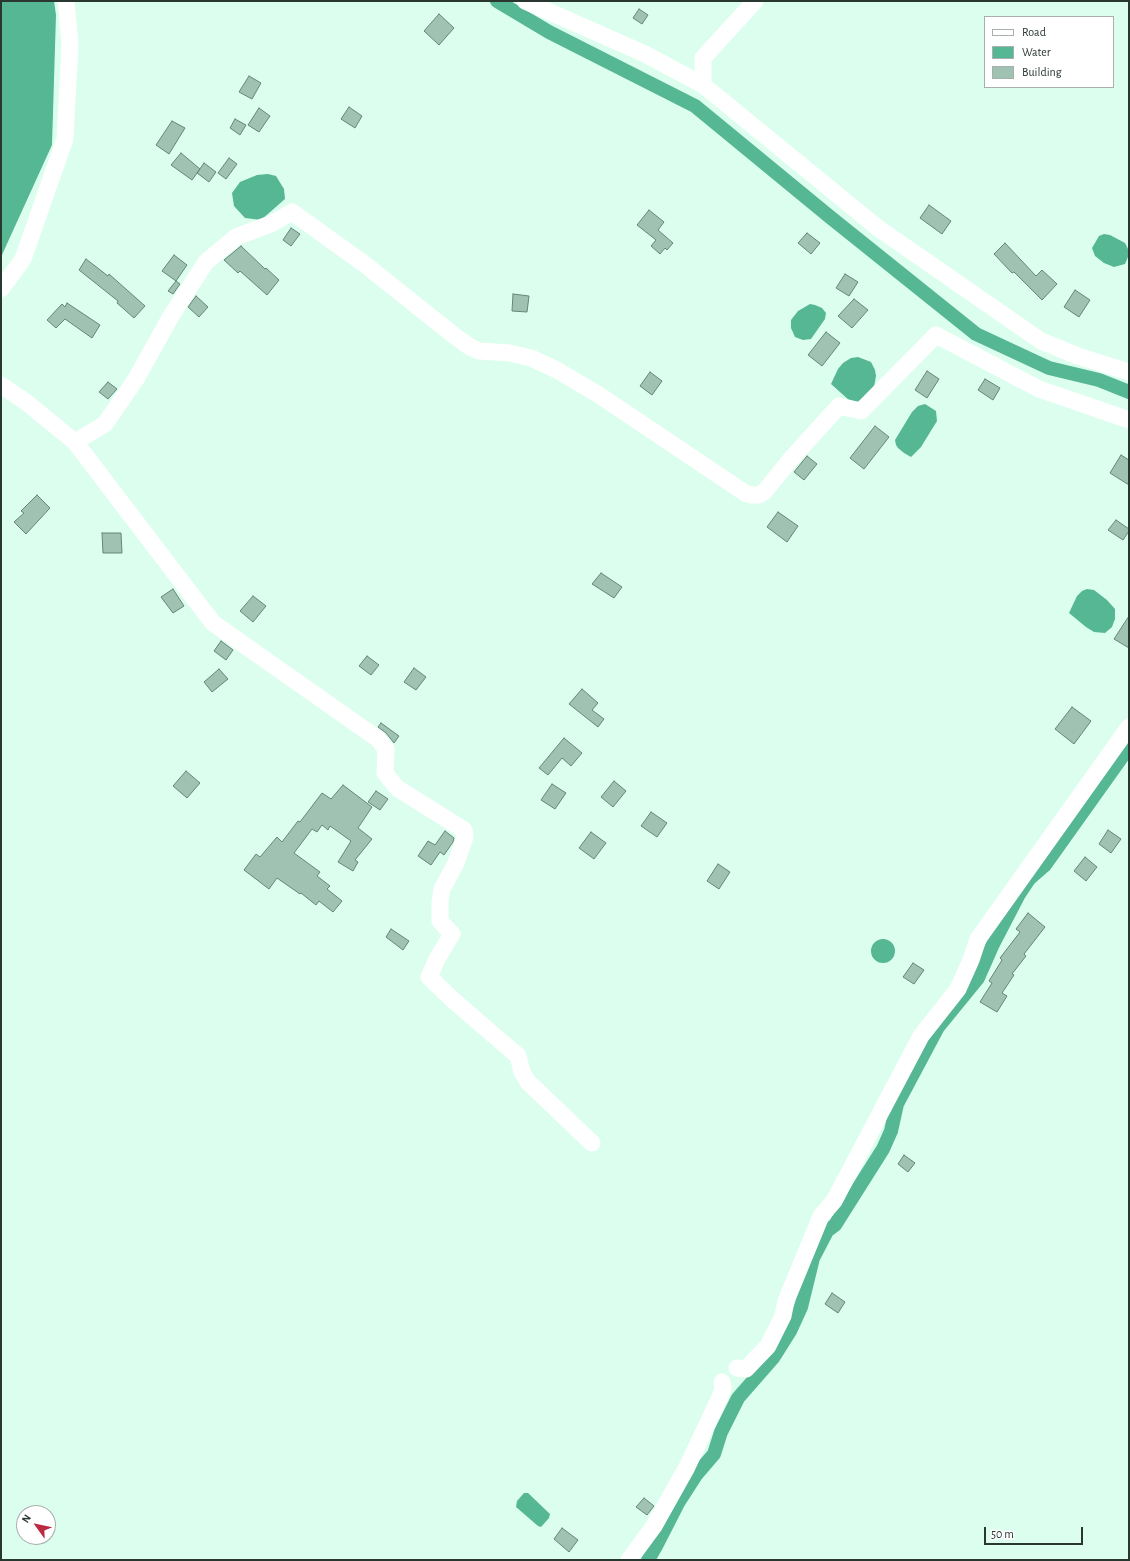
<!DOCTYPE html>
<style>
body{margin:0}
#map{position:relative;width:1130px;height:1561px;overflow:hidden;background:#dbfeef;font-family:"Alegreya Sans",sans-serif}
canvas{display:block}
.frame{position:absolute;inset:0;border:2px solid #293731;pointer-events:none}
.legend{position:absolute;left:984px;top:16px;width:130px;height:72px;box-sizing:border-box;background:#fff;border:1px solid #a9afad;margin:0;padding:5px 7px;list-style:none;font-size:12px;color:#293731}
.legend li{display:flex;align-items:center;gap:8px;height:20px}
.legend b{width:20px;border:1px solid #a9afad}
.north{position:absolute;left:16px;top:1505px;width:40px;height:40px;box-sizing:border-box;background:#fff;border:1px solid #a9afad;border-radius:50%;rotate:303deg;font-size:11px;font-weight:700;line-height:16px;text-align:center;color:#293731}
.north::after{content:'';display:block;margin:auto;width:14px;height:18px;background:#bb2a42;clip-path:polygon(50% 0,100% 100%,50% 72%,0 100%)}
.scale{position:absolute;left:984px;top:1527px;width:99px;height:18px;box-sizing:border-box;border:2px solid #293731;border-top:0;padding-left:5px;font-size:12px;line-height:14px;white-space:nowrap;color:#293731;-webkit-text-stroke:3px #fff;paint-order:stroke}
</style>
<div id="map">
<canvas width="1130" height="1561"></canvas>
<div class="frame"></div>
<ul class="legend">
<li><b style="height:5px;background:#fff"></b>Road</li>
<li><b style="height:11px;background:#56b794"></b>Water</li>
<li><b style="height:11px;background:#9fc2b3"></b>Building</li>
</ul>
<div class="north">N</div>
<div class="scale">50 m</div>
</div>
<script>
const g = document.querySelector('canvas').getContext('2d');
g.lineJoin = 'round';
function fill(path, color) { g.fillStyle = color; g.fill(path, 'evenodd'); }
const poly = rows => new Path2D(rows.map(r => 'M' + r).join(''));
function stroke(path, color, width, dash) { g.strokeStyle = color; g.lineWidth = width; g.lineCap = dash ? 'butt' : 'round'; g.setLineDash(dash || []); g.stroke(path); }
const water = poly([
 [1,1,54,1,56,15,52,145,1,257],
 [268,174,276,176,284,189,285,199,261,220,245,218,234,206,232,193,240,182,257,175],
 [1104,234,1110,235,1125,243,1129,251,1128,257,1125,264,1114,267,1104,263,1095,256,1092,248,1099,236],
 [810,304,815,305,822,308,826,313,825,319,811,339,803,340,795,337,791,328,791,320,798,311],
 [858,357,871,362,875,370,876,376,874,387,868,396,856,403,850,401,831,384,838,369,843,363,851,358],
 [925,404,936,411,937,421,921,447,911,457,904,453,898,448,896,445,895,440,912,412,918,406],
 [1087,589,1094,590,1107,600,1115,609,1115,619,1112,627,1105,633,1094,632,1086,627,1069,613,1077,596,1082,591],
 '871 951a12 12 0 1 1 24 0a12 12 0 1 1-24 0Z',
 [524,1493,528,1493,550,1514,549,1518,541,1527,538,1526,516,1507,517,1501]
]);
const canal = poly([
 [497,1,549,32,695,106,830,217,976,334,1049,368,1099,380,1129,392],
 [648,1560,656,1546,678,1503,696,1475,714,1454,721,1432,738,1398,773,1358,790,1331,801,1307,813,1258,827,1231,835,1225,883,1149,891,1131,897,1104,938,1027,978,978,993,944,1019,894,1029,879,1045,865,1129,747]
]);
const building = poly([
 [639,9,648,15,642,24,633,18,639,9],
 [439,14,454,28,439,45,424,31,439,14],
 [249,76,261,83,252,99,239,92,249,76],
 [349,107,362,116,355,128,341,119,349,107],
 [259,108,270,116,259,132,248,125,259,108],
 [235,119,246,125,240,135,230,128,235,119],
 [172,121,185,128,169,154,156,145,172,121],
 [181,153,200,169,192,180,171,165,181,153],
 [229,158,237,164,226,179,218,173,229,158],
 [204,163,216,172,209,182,197,173,204,163],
 [929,205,951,221,942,234,920,218,929,205],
 [649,210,664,222,658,230,673,243,667,250,665,248,660,254,651,246,656,240,637,225,649,210],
 [291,228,300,234,291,246,283,240,291,228],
 [807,233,820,243,811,254,798,243,807,233],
 [1005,243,1036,276,1042,270,1057,284,1042,300,1014,272,1012,273,994,254,1005,243],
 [241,246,265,269,266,268,279,280,267,295,240,271,238,273,224,260,241,246],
 [174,255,187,265,176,281,162,271,174,255],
 [86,259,108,276,109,274,145,306,134,318,117,303,118,301,79,270,86,259],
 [845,274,858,282,849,296,836,288,845,274],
 [176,281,180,284,173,294,168,291,176,281],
 [1075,290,1090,300,1079,317,1064,307,1075,290],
 [513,294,529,296,527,312,512,311,513,294],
 [196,296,208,307,199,317,188,307,196,296],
 [854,299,868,310,852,328,838,316,854,299],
 [67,303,100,325,92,338,65,319,56,328,47,320,62,304,65,307,67,303],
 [826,332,840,343,822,366,808,355,826,332],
 [927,371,939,379,927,398,915,390,927,371],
 [650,372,662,381,652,395,640,386,650,372],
 [985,379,1000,388,993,400,978,390,985,379],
 [108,382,117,389,108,399,99,392,108,382],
 [875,426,889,437,864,469,850,458,875,426],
 [1121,455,1129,460,1129,485,1110,473,1121,455],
 [807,456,817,464,804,480,794,472,807,456],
 [37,495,50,508,26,534,14,522,24,513,21,511,37,495],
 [778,512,798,526,787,542,767,527,778,512],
 [1116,520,1129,529,1129,531,1123,540,1108,530,1116,520],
 [102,533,121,533,122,553,103,553,102,533],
 [601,573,622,587,614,598,592,584,601,573],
 [173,589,184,606,173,613,161,597,173,589],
 [253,596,266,606,253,622,240,611,253,596],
 [1129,616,1129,648,1114,639,1129,616],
 [221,641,233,650,226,660,214,651,221,641],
 [367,656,379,665,371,675,359,666,367,656],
 [414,668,426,677,416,690,404,682,414,668],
 [219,669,228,679,212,692,204,682,219,669],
 [582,689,598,703,592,710,604,719,598,727,569,704,582,689],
 [1072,707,1091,721,1074,744,1055,729,1072,707],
 [381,723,399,736,394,743,386,733,378,727,381,723],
 [564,738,582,753,571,766,562,758,548,775,539,768,564,738],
 [186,771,200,783,187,798,173,786,186,771],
 [614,781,626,791,613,807,601,797,614,781],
 [552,784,566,793,555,809,541,800,552,784],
 [343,785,372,807,358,828,372,839,355,860,358,862,353,871,338,862,351,841,330,826,328,830,322,825,317,832,312,829,294,853,320,872,317,876,330,886,327,889,342,901,333,912,319,901,316,905,301,893,300,894,277,878,269,889,244,870,256,854,260,857,277,837,282,842,298,821,300,822,322,793,331,799,343,785],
 [376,791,388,799,380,810,368,802,376,791],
 [651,812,667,823,657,837,641,826,651,812],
 [1108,830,1121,839,1111,853,1099,844,1108,830],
 [445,831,454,838,453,842,444,855,440,852,431,865,418,856,428,841,435,845,445,831],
 [591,832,606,843,594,859,579,848,591,832],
 [1085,857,1097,867,1086,881,1074,871,1085,857],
 [718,864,730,872,719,889,707,881,718,864],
 [1028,913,1045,927,1024,954,1026,956,1012,974,1014,975,1002,993,1007,996,997,1012,980,1002,992,983,989,981,1002,960,1000,958,1020,932,1016,929,1028,913],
 [391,929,409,941,403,950,386,937,391,929],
 [913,963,924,970,914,984,903,977,913,963],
 [904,1155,915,1163,908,1172,898,1164,904,1155],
 [832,1293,845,1302,838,1313,825,1304,832,1293],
 [644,1498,654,1506,647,1515,636,1507,644,1498],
 [562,1528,578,1540,569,1552,554,1539,562,1528]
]);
const minor = poly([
 [525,1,645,54,703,85],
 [755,1,703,58,703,85,878,228,1041,341,1078,356,1129,372],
 [1,289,23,259,65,139,70,44,66,1],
 [1,385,26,402,75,442,105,424,136,379,171,316,206,262,236,237,273,223,292,212,363,263,456,337,470,347,479,351,510,353,531,358,557,370,599,395,745,493,752,495,759,495,765,491,790,460,839,406,861,411,936,335,1039,389,1129,420],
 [75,442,213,623,378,739,386,749,385,773,397,788,464,830,465,837,456,863,442,889,440,902,440,921,452,934,437,959,429,977,453,1000,518,1056,522,1072,528,1082,592,1143],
 [737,1368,746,1369,768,1346,783,1316,786,1301,821,1216,834,1201,921,1036,958,989,971,960,978,939,1129,727],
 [629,1560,654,1526,687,1467,720,1397,723,1389,722,1382]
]);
fill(water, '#56b794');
stroke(canal, '#56b794', 14);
fill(building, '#9fc2b3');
stroke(building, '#658678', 1);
stroke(minor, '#fff', 17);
</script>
